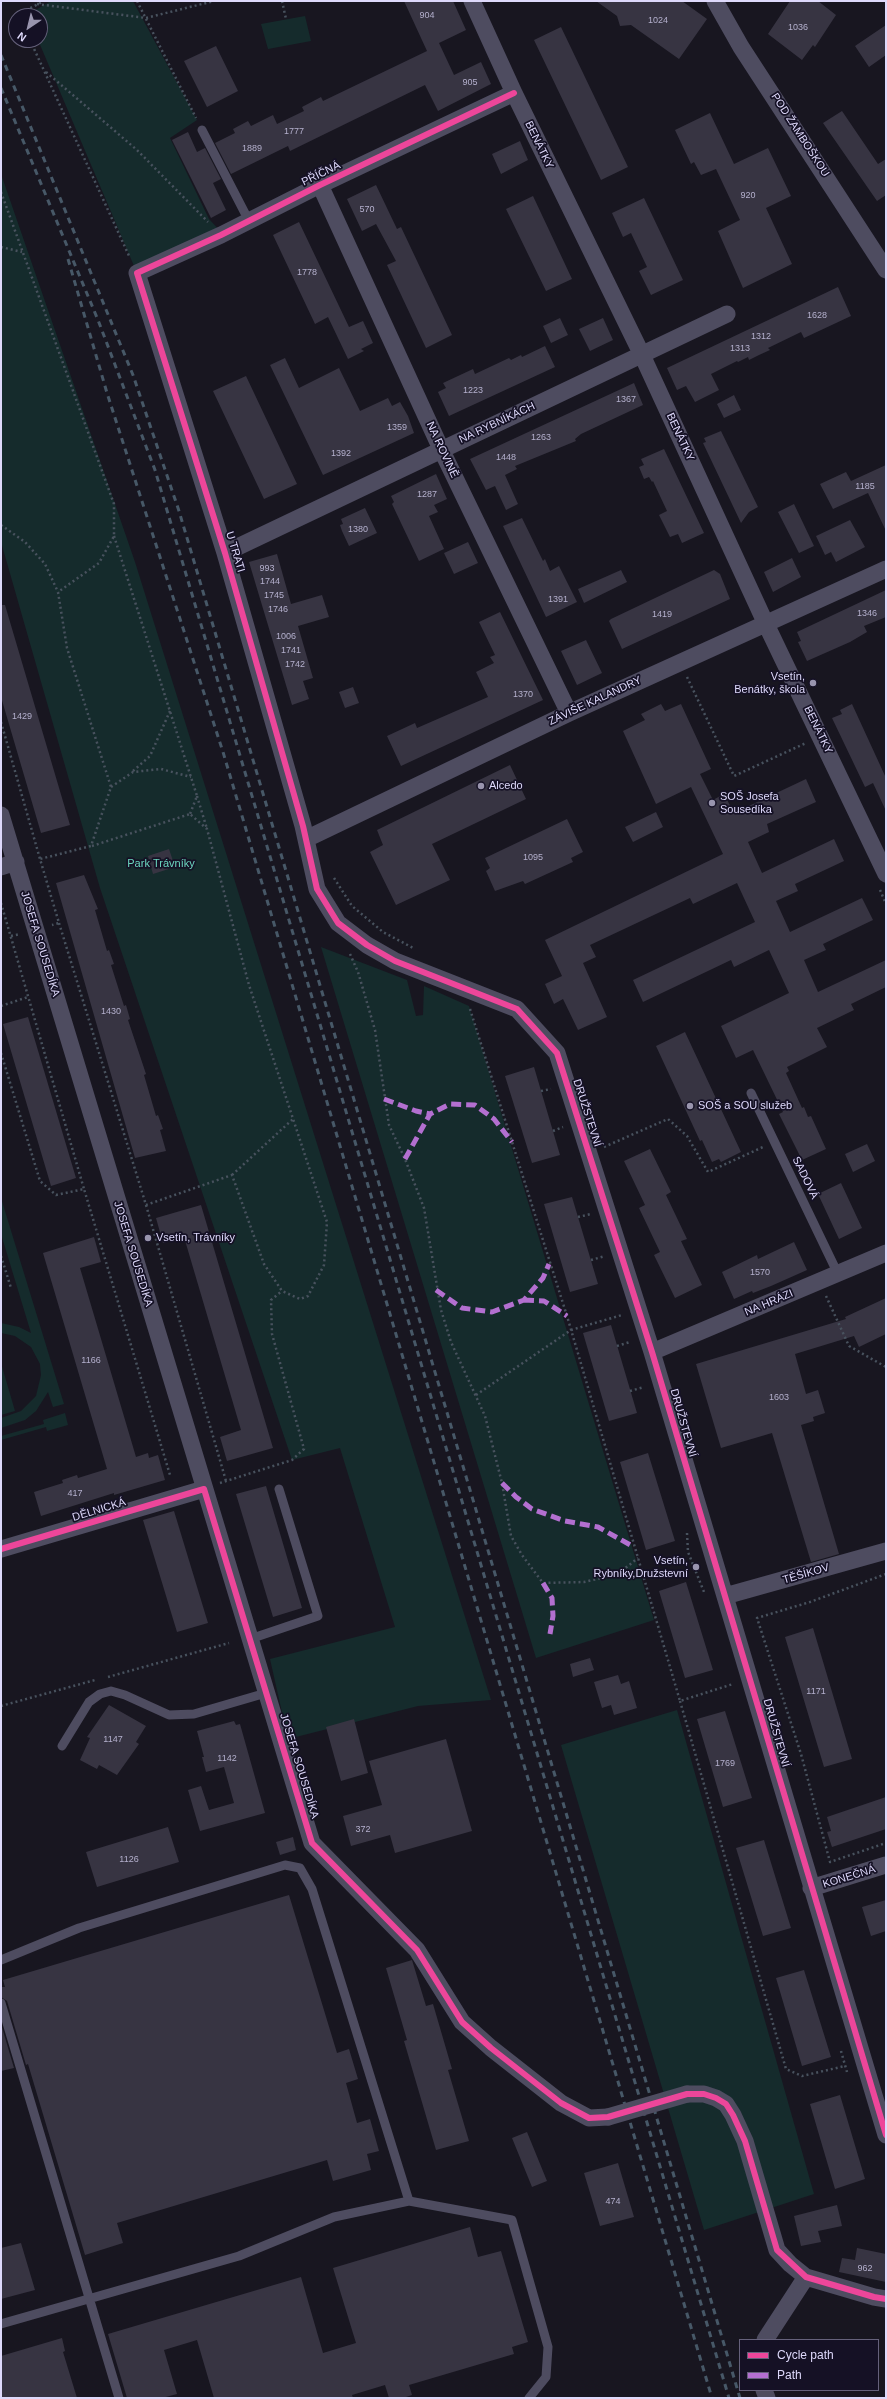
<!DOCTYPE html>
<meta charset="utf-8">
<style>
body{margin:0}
#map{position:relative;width:887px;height:2399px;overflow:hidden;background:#181620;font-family:Helvetica,sans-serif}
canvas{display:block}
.frame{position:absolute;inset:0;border:2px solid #ded9fb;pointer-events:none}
.legend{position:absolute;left:739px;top:2339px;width:140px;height:52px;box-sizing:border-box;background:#151125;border:1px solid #65617b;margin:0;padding:5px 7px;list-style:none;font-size:12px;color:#ded9fb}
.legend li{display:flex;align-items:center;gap:8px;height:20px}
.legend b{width:20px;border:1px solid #65617b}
.north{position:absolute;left:8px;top:8px;width:40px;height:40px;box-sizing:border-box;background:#151125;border:1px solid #65617b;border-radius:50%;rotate:215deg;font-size:11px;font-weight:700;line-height:16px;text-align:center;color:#ded9fb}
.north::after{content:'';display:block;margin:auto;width:14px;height:18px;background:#9995ae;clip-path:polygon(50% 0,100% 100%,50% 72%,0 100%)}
</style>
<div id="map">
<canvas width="887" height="2399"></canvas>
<div class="frame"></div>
<ul class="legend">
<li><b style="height:5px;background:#ed469a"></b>Cycle path</li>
<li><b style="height:5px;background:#b36fd0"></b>Path</li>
</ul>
<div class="north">N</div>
</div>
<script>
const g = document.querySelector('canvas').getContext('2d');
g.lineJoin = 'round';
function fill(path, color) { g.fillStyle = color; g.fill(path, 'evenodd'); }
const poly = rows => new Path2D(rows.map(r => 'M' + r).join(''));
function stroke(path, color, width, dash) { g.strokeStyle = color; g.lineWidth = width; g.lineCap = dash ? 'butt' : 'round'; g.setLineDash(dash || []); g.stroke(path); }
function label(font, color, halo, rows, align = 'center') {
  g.font = font + ' Helvetica,sans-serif'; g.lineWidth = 3.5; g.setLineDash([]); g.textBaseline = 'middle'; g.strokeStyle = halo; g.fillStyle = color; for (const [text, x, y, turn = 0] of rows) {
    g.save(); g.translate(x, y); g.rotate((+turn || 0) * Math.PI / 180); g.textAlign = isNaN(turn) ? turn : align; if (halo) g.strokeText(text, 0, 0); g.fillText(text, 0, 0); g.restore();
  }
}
const green = poly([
 [51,1,133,1,197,120,170,138,209,219,223,234,137,273,38,40,40,40,40,16,27,15],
 [305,16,311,41,268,49,261,24],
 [1,174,135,562,491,1700,418,1706,288,1739,270,1659,395,1627,340,1448,292,1460,100,888,1,542],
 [321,947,407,980,416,1016,423,1015,424,986,469,1006,654,1620,536,1658],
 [1,1198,64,1404,53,1407,48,1392,36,1411,25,1420,1,1428,1,1418,21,1411,36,1396,41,1375,40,1364,31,1347,15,1336,1,1333,1,1323,19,1327,31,1333,1,1234],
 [1,1363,15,1411,1,1415],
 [65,1413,68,1425,47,1431,46,1427,1,1440,1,1436,44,1424,43,1420],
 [677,1710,814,2194,704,2230,561,1745]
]);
const building = poly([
 [404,1,453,1,466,30,439,43,454,75,481,62,491,84,438,111,425,85,290,151,288,146,231,174,215,143,235,133,233,129,248,121,251,126,273,115,277,124,304,111,302,107,321,97,323,101,427,51],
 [596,1,682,1,707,19,679,59,631,25,620,26,617,16],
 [790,1,818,1,836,15,815,47,813,45,802,60,768,34],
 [886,25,886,55,869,67,855,46],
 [561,27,628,167,601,180,534,40],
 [216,46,238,91,207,107,184,61],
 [842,111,878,164,886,159,886,195,877,201,823,123],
 [710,113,734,164,768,148,791,196,766,208,792,264,743,288,718,231,740,220,716,169,701,175,694,162,691,164,675,130],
 [188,132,197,152,205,148,221,179,213,183,226,210,211,218,172,140],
 [520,141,528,160,501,174,492,154],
 [376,185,397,229,401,227,452,335,426,348,387,265,396,261,376,224,362,231,347,199],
 [533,196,572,279,546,291,506,209],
 [644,198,683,280,651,295,639,271,647,267,631,233,623,237,612,213],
 [299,222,349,327,363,321,373,343,361,349,364,351,348,359,328,317,315,324,273,235],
 [838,287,851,316,804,338,801,332,768,348,770,350,759,355,749,360,748,357,738,362,737,361,711,374,719,390,695,402,686,386,677,390,667,368],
 [560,318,568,335,551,343,543,326],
 [603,318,613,340,590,351,579,329],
 [545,346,555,367,449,416,438,392,446,388,443,383,473,369,475,374,509,358,511,360,521,355,522,357],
 [285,358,299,388,339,368,360,411,388,398,392,406,400,402,408,416,414,433,323,475,270,365],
 [246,376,297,484,264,499,213,391],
 [634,383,643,405,581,434,575,439,576,441,515,466,517,469,505,475,518,504,506,510,495,486,486,490,470,459],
 [734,395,741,410,724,418,717,404],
 [721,431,758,507,749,512,741,523,703,443,706,442,704,438],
 [664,449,704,533,682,543,678,534,670,537,659,515,667,511,653,481,652,482,649,477,644,479,639,467,644,465,641,459],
 [886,465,886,531,868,493,833,509,820,484,846,472,851,481],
 [436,474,447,499,434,505,438,512,429,516,444,549,419,561,392,504,394,502,391,496],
 [794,504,814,546,799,553,778,512],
 [365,508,377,533,349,546,342,531,340,525,343,524,341,519],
 [522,518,543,561,545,559,550,571,559,566,577,602,546,617,503,526],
 [850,520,865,547,836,562,831,552,825,555,816,536],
 [468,542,478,563,454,574,444,553],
 [277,554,291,604,322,595,329,617,298,626,313,678,303,681,309,699,292,705,249,562],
 [792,558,801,577,773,592,764,572],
 [621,570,627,582,584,603,578,589],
 [714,570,720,574,730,599,622,649,609,621,611,619],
 [886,590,886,617,864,626,867,632,850,642,807,661,798,642,801,641,797,632],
 [1,605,5,605,70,825,41,833,1,697],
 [500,612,543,700,401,766,387,736,415,723,417,728,488,697,476,672,494,663,490,657,495,655,479,622],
 [586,640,602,673,577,685,561,651],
 [353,687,359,703,345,708,339,692],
 [661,704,665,711,681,704,711,769,700,774,713,800,724,794,734,813,806,779,816,802,767,824,769,832,748,842,762,873,834,839,844,861,795,884,798,891,776,901,790,932,862,898,873,920,823,944,826,950,804,960,818,992,886,960,886,987,851,1004,854,1010,817,1028,827,1047,787,1067,789,1071,786,1073,802,1108,804,1107,808,1117,811,1116,826,1149,802,1160,779,1114,783,1112,753,1050,736,1058,721,1026,789,993,769,950,734,967,731,960,643,1002,633,980,755,922,737,883,693,904,690,898,590,945,596,957,583,963,607,1017,578,1030,563,999,554,1004,545,984,562,976,545,940,723,854,691,787,656,804,623,731,645,720,641,714],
 [852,704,886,778,886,811,873,783,865,787,832,718,842,714,840,710],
 [510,765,526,799,432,844,450,880,396,905,370,852,383,845,377,830],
 [656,812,663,827,633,842,625,827],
 [567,819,583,852,571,858,573,862,525,884,523,881,495,891,486,871,490,868,485,858],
 [169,849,175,867,153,874,148,856],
 [84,875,98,909,95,910,107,951,109,950,114,964,111,965,124,1006,126,1005,130,1019,128,1020,146,1074,144,1075,156,1116,158,1115,163,1129,160,1130,166,1151,135,1158,56,883],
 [28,1017,76,1178,51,1186,3,1024],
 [685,1032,741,1152,721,1162,719,1159,712,1162,702,1140,700,1141,656,1046],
 [534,1067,560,1155,532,1163,505,1076],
 [867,1144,875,1161,853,1172,845,1154],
 [650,1149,671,1192,666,1195,687,1239,681,1241,702,1285,675,1298,654,1255,660,1252,639,1208,645,1205,624,1161],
 [841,1183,862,1228,839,1239,818,1194],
 [572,1197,598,1284,570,1292,544,1204],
 [201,1205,273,1448,227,1461,220,1437,241,1430,184,1237,163,1243,156,1218],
 [94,1237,101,1262,80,1268,136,1457,148,1453,149,1458,158,1455,165,1480,114,1495,114,1493,41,1516,34,1492,63,1483,62,1480,77,1475,78,1478,107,1469,43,1253],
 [794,1242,807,1270,771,1286,753,1293,752,1291,734,1299,722,1272,757,1255,758,1259],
 [886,1298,886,1334,859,1347,854,1336,795,1354,806,1394,818,1390,825,1413,813,1417,814,1421,801,1425,839,1554,811,1562,772,1433,721,1448,696,1364,846,1319,845,1317],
 [611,1325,637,1413,609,1421,583,1333],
 [648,1453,675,1541,646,1550,620,1462],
 [266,1486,302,1608,273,1617,236,1494],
 [174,1511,208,1623,177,1632,143,1520],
 [686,1582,713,1670,685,1678,659,1591],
 [813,1628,852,1759,824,1767,785,1637],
 [590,1658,594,1670,573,1677,570,1664],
 [618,1675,621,1684,629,1681,637,1708,614,1715,611,1705,602,1708,594,1682],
 [109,1705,146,1726,136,1742,139,1744,117,1775,99,1765,97,1769,80,1760,90,1738,87,1737],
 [725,1711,752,1798,723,1807,697,1719],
 [354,1719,368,1773,341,1781,326,1727],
 [234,1721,236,1725,240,1724,265,1813,200,1831,188,1790,201,1786,209,1810,234,1803,224,1767,206,1772,202,1757,204,1757,197,1731],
 [446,1739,472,1831,395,1853,390,1835,351,1846,343,1816,382,1805,369,1761],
 [886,1797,886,1829,832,1847,827,1832,831,1831,827,1817],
 [168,1827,179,1862,97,1887,86,1852],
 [293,1837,296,1850,280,1855,276,1842],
 [764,1840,791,1928,763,1936,736,1848],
 [289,1895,337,2053,349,2049,358,2079,346,2083,357,2123,370,2119,379,2151,367,2154,371,2170,333,2181,327,2160,117,2223,123,2243,85,2255,28,2064,26,2065,7,2001,1,1997,1,1987,5,1987,3,1980],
 [886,1900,886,1931,871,1936,862,1907],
 [412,1960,426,2006,433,2004,452,2069,448,2070,469,2141,436,2150,404,2041,407,2040,386,1968],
 [804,1970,831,2057,802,2066,776,1978],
 [1,2024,14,2068,1,2071],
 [840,2095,865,2179,835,2189,810,2104],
 [527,2132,547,2181,532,2187,512,2138],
 [618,2163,634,2217,600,2226,584,2173],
 [837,2205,842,2226,818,2231,821,2242,801,2246,794,2216],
 [470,2227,478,2257,501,2251,528,2342,512,2347,514,2354,409,2385,412,2395,403,2398,389,2398,385,2385,352,2395,353,2398,214,2398,197,2340,164,2350,177,2394,162,2398,127,2398,108,2334,301,2277,323,2353,356,2343,333,2268],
 [21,2243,35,2290,1,2299,1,2248],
 [857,2248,886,2254,886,2282,839,2272,842,2258,855,2260],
 [62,2338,65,2351,63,2352,77,2398,1,2398,1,2356]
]);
const path = poly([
 [137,1,196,118],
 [282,1,286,19],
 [37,4,146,18,214,1],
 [20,16,19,14,44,1],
 [30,40,130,258],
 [46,72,137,150,208,222],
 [1,192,114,504,114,536,99,563,58,592],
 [1,247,22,252],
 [1,525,25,542,45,564,58,592,67,648,111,787,91,846,40,859,59,923,52,925],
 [114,536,197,796,190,814],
 [687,677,734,776,806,743],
 [1,722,40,859],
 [133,771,150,756,170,711],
 [111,787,133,772,161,769,191,777],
 [92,846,190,814],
 [334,878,352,906,383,932,415,949],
 [880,890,886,904],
 [1,903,84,1189],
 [59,923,146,1205,232,1175,264,1264,282,1291,300,1299,308,1296,324,1265,327,1222,249,985,207,829,190,814],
 [11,936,20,934],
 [350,954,358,972,375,1030,389,1125,405,1159,424,1208,441,1310,451,1342,485,1416,502,1483,511,1536,522,1555,543,1583,584,1582,610,1576,623,1570,638,1558],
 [1,1006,28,997],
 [470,1009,567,1316,680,1701,733,1684],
 [1,1053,40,1181,56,1195,84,1189,170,1475],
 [541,1091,551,1089],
 [553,1131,563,1127],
 [604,1147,668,1119,687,1136,708,1172,763,1147],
 [232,1175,293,1119],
 [146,1205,226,1481],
 [578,1217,591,1214],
 [1,1256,11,1288],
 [591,1260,605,1256],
 [826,1296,849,1346,886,1367],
 [617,1346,630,1342],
 [630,1391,644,1387],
 [476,1395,571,1330,622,1315],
 [220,1483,292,1460,304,1449,272,1334,271,1300,282,1291],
 [687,1533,688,1552,704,1592],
 [886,1574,810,1602,757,1618,801,1754,830,1862,886,1843],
 [108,1677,229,1643],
 [680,1701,786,2069,802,2076,845,2066],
 [1,1706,95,1680],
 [841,2051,847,2072]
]);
const service = poly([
 [202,130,249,221],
 [751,1093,838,1274],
 [250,1639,318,1616,279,1489],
 [62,1746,89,1702,100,1694,111,1691,125,1695,169,1715,194,1714,266,1693],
 [1,1960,79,1928,285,1865,300,1868,312,1889,409,2201],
 [1,2003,119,2398],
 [1,2324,239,2256,334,2217,409,2201,512,2220,548,2347,546,2377,529,2398]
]);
const minor = poly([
 [472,1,514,93,642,355,765,622,886,874],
 [715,1,741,47,886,270],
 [514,93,320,185,221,235,137,273,225,553,303,826,317,889,338,923,367,945,395,961,517,1009,557,1053,652,1352,886,2135],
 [320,185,441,449,569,713],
 [225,553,727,314],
 [1,815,312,1843,417,1950,462,2022,491,2048,561,2103,589,2118,608,2117],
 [306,839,569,713,886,569],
 [1,867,16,862],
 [652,1352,886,1253],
 [1,1549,204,1489],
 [725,1596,886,1551],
 [811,1888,886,1865],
 [687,2094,704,2094,716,2098,726,2104,733,2115,745,2141,777,2250,790,2264,806,2277,874,2297,886,2299],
 [765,2340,806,2277],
 [764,2390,767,2398]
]);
const rail = poly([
 [1,55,133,375,179,511,740,2398],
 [1,88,98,320,155,470,729,2398],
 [68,259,107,393,223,752,712,2398]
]);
const pathBridge = poly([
 [197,796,207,829]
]);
const minorBridge = poly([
 [608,2117,687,2094]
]);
const quiet = poly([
 [384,1099,416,1111,430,1114],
 [405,1159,430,1114,450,1104,475,1105,494,1119,512,1142],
 [436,1290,462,1308,492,1312,524,1300,543,1278,549,1264],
 [524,1300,544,1301,567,1316],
 [502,1483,516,1497,532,1509,565,1521,598,1527,634,1547],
 [543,1583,552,1598,553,1616,550,1634]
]);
const cycleway = poly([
 [514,93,320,185,221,235,137,273,225,553,303,826,317,889,338,923,367,945,395,961,517,1009,557,1053,652,1352,886,2135],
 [1,1549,204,1489,312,1843,417,1950,462,2022,491,2048,561,2103,589,2118,608,2117,687,2094,704,2094,716,2098,726,2104,733,2115,745,2141,777,2250,806,2277,874,2297,886,2299]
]);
const markers = [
 [813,683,4,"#9995ae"],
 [481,786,4,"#9995ae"],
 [712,803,4,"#9995ae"],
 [690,1106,4,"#9995ae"],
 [148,1238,4,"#9995ae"],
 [696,1567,4,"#9995ae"]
];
const numberNames = [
 ["904",427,16],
 ["1024",658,21],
 ["1036",798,28],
 ["905",470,83],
 ["1777",294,132],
 ["1889",252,149],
 ["920",748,196],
 ["570",367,210],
 ["1778",307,273],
 ["1628",817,316],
 ["1312",761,337],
 ["1313",740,349],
 ["1223",473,391],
 ["1367",626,400],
 ["1359",397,428],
 ["1263",541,438],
 ["1392",341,454],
 ["1448",506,458],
 ["1185",865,487],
 ["1287",427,495],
 ["1380",358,530],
 ["993",267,569],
 ["1744",270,582],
 ["1745",274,596],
 ["1391",558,600],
 ["1746",278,610],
 ["1346",867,614],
 ["1419",662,615],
 ["1006",286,637],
 ["1741",291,651],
 ["1742",295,665],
 ["1370",523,695],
 ["1429",22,717],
 ["1095",533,858],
 ["1430",111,1012],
 ["1570",760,1273],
 ["1166",91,1361],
 ["1603",779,1398],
 ["417",75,1494],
 ["1171",816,1692],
 ["1147",113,1740],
 ["1142",227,1759],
 ["1769",725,1764],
 ["372",363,1830],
 ["1126",129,1860],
 ["474",613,2202],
 ["962",865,2269]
];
const streetNames = [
 ["POD ŽAMBOŠKOU",800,135,57],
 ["BENÁTKY",539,145,64],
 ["PŘÍČNÁ",321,174,-26],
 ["NA RYBNÍKÁCH",497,423,-25],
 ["BENÁTKY",680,437,65],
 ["NA ROVINĚ",442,450,65],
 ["U TRATI",235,552,73],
 ["ZÁVIŠE KALANDRY",595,701,-25],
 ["BENÁTKY",818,730,64],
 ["JOSEFA SOUSEDÍKA",40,944,73],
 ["DRUŽSTEVNÍ",587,1113,72],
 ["SADOVÁ",805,1178,64],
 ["JOSEFA SOUSEDÍKA",133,1254,73],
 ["NA HRÁZI",769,1303,-23],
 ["DRUŽSTEVNÍ",683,1423,74],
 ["DĚLNICKÁ",99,1510,-17],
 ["TĚŠÍKOV",806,1574,-16],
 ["DRUŽSTEVNÍ",776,1733,74],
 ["JOSEFA SOUSEDÍKA",299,1766,73],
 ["KONEČNÁ",849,1877,-17]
];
const poiNames = [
 ["Vsetín,",805,677,"right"],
 ["Benátky, škola",805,690,"right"],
 ["Alcedo",489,786],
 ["SOŠ Josefa",720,797],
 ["Sousedíka",720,810],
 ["SOŠ a SOU služeb",698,1106],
 ["Vsetín, Trávníky",156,1238],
 ["Vsetín,",688,1561,"right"],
 ["Rybníky,Družstevní",688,1574,"right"]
];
const parkNames = [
 ["Park Trávníky",161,864]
];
fill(green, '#152b2c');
fill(building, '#373442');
stroke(path, '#48525e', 2.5, [2, 3]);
stroke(service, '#4e4c60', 9);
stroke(minor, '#4e4c60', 17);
stroke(rail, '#475867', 3, [6, 5]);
stroke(pathBridge, '#48525e', 2.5, [2, 3]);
stroke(minorBridge, '#4e4c60', 17);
stroke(quiet, '#b36fd0', 5, [10, 5]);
stroke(cycleway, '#ed469a', 6);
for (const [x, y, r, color] of markers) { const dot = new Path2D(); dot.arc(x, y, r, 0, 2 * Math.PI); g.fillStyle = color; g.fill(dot); stroke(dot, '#151125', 1.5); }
label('9px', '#b4b0cd', null, numberNames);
label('11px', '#ded9fb', '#151125', streetNames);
label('11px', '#ded9fb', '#151125', poiNames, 'left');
label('11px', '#6bd5bf', '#151125', parkNames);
</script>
